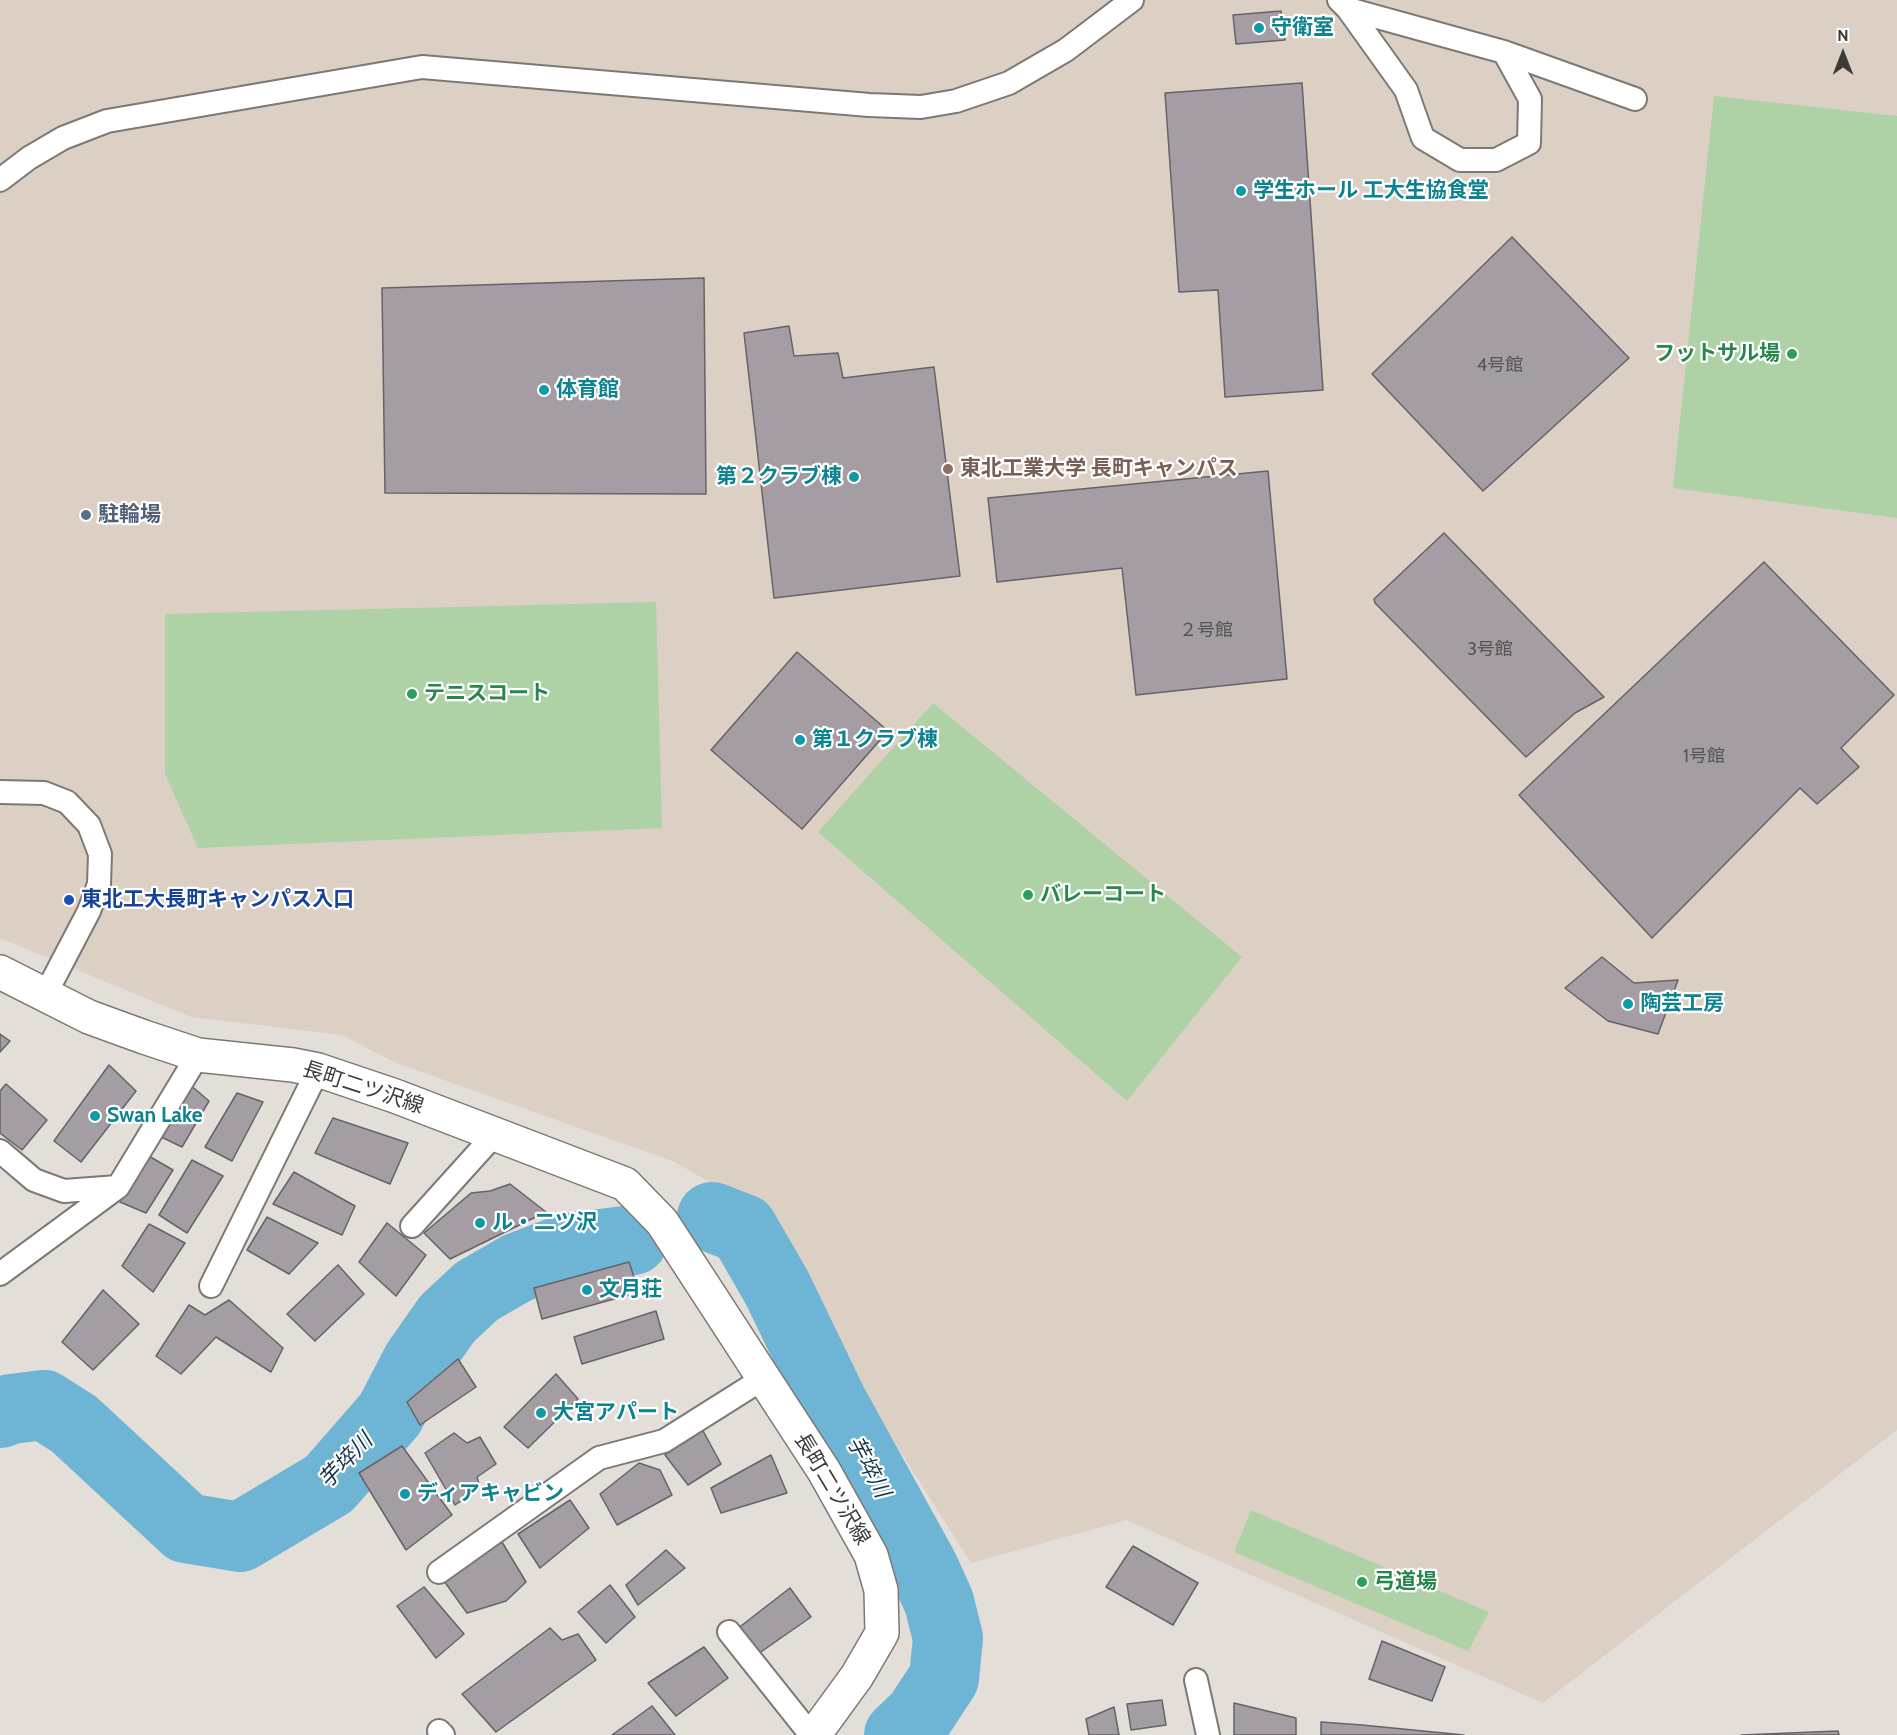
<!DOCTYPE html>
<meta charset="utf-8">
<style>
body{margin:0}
#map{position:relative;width:1897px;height:1735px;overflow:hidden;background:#e3ded8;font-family:Cabin,sans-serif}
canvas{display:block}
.north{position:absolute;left:1813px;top:24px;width:60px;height:60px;-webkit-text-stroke:4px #fff;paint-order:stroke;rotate:0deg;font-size:16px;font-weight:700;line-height:24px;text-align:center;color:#3d3b38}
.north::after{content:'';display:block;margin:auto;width:21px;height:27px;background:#3d3b38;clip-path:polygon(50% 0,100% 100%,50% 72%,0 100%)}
</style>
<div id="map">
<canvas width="1897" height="1735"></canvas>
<div class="north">N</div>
</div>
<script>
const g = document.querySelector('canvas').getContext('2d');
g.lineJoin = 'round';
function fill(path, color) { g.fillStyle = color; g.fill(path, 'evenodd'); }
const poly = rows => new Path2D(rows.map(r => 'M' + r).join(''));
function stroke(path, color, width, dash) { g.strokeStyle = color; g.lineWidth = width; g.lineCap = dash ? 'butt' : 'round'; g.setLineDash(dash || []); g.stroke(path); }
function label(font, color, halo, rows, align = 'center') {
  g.font = font + ' Cabin,"Noto Sans JP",sans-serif'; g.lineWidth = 4.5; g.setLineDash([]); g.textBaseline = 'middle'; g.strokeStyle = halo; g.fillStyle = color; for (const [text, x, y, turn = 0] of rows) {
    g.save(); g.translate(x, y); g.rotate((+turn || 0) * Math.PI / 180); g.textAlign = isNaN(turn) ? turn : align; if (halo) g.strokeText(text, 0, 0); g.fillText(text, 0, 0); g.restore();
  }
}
const built = poly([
 [0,0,1897,0,1897,1430,1543,1703,1126,1520,971,1563,743,1202,675,1162,396,1063,342,1035,191,1017,0,938]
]);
const green = poly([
 [1714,96,1897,116,1897,518,1673,488],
 [656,602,662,828,198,848,165,774,165,614],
 [933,703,1242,957,1127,1101,818,832],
 [1251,1510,1489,1612,1468,1651,1234,1552]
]);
const river = poly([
 [712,1217,743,1229,777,1288,833,1404,924,1569,939,1602,948,1638,944,1678,919,1716,899,1735],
 [0,1413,11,1409,44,1405,74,1424,186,1528,240,1537,329,1484,390,1414,417,1362,447,1319,477,1291,517,1268,569,1248,633,1240]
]);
const building = poly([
 [1281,11,1285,40,1236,44,1233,15,1281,11],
 [1302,83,1323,390,1225,397,1218,290,1179,292,1165,93,1302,83],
 [1512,237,1629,358,1483,491,1372,374,1512,237],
 [704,278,706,494,385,493,382,288,704,278],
 [789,326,794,356,838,353,843,378,934,367,960,576,774,598,744,333,789,326],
 [1268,471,1287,679,1136,695,1122,568,997,582,988,498,1268,471],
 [1444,533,1604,697,1575,713,1526,757,1375,603,1374,599,1444,533],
 [1764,562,1894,695,1841,748,1859,767,1817,804,1800,788,1652,938,1519,795,1764,562],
 [797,652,888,731,802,829,711,750,797,652],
 [1602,957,1634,983,1678,980,1658,1034,1608,1021,1565,988,1602,957],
 [0,1034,10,1041,0,1052,0,1034],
 [109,1065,136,1091,81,1162,54,1141,109,1065],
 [188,1083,209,1101,182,1147,155,1134,188,1083],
 [6,1084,47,1120,22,1150,0,1133,0,1091,6,1084],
 [237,1093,263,1102,232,1161,205,1147,237,1093],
 [333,1118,408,1143,390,1184,315,1153,333,1118],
 [147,1155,173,1170,146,1213,120,1202,147,1155],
 [192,1160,223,1176,187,1233,159,1215,192,1160],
 [294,1172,355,1206,342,1235,273,1204,294,1172],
 [510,1184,546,1212,450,1259,424,1233,471,1193,490,1191,510,1184],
 [267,1217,318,1243,289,1274,247,1250,267,1217],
 [387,1223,426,1255,396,1296,359,1262,387,1223],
 [149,1224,185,1243,153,1292,122,1266,149,1224],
 [629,1262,639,1292,542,1319,534,1288,629,1262],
 [338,1265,364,1294,315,1341,287,1314,338,1265],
 [103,1290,139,1324,93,1370,62,1342,103,1290],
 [229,1300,283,1348,271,1372,216,1337,181,1374,156,1356,189,1305,205,1315,229,1300],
 [656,1311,664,1339,582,1364,574,1337,656,1311],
 [458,1359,476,1387,420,1425,407,1402,458,1359],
 [556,1374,578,1399,528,1448,504,1427,556,1374],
 [702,1429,721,1464,688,1485,665,1455,702,1429],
 [454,1433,467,1443,480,1437,496,1464,477,1477,480,1488,455,1505,425,1453,454,1433],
 [402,1446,452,1515,406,1550,359,1473,402,1446],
 [771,1455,787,1493,721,1513,711,1488,771,1455],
 [639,1463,660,1470,672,1495,617,1525,600,1494,639,1463],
 [570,1500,589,1528,540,1568,518,1534,570,1500],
 [502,1542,526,1582,506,1601,467,1613,444,1581,502,1542],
 [1133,1546,1198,1583,1173,1625,1106,1587,1133,1546],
 [666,1550,685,1568,638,1605,626,1585,666,1550],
 [610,1585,635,1617,606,1643,578,1612,610,1585],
 [424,1587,464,1634,436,1658,397,1606,424,1587],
 [790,1588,811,1617,758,1654,737,1629,790,1588],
 [550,1628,562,1640,578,1634,596,1660,496,1732,462,1694,550,1628],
 [1382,1641,1445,1667,1432,1701,1369,1679,1382,1641],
 [704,1647,728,1678,676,1716,648,1683,704,1647],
 [1162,1700,1166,1725,1131,1730,1127,1704,1162,1700],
 [1234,1703,1296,1718,1296,1735,1234,1735,1234,1703],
 [652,1706,675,1735,612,1735,652,1706],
 [1114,1707,1119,1735,1089,1735,1086,1719,1114,1707],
 [1321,1722,1362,1725,1464,1735,1321,1735,1321,1722],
 [1838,1731,1839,1735,1741,1735,1838,1731]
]);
const lane = poly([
 [1339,0,1348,9,1406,90,1423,138,1460,160,1496,160,1529,143,1530,99,1504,52],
 [1348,9,1504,52,1635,99],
 [0,180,29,158,63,138,107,121,422,67,869,105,921,107,956,101,1009,83,1066,50,1132,0],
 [0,792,44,793,67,802,89,825,100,854,99,884,89,911,45,995],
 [0,1151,34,1180,64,1191,118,1187],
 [412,1226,495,1134],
 [0,1274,118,1187,198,1055],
 [211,1286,318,1070],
 [439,1572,599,1458,664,1441,764,1378],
 [729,1632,811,1735],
 [1196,1680,1208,1735],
 [439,1731,443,1735]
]);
const secondary = poly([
 [0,972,89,1017,144,1037,198,1055,293,1065,318,1070,395,1096,625,1184,662,1222,824,1471,871,1555,881,1590,882,1633,857,1676,814,1735]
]);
const markers = [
 [1259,28,6,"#0f9aa8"],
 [1241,191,6,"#0f9aa8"],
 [1792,354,6,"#2e9e5b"],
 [544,390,6,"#0f9aa8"],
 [948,469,6,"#8d6e63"],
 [854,477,6,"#0f9aa8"],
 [86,515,6,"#5c6f8a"],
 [412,694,6,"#2e9e5b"],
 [800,740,6,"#0f9aa8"],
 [1028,895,6,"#2e9e5b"],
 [69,900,6,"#1a4fb4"],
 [1628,1004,6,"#0f9aa8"],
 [95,1116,6,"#0f9aa8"],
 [480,1223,6,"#0f9aa8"],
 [587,1290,6,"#0f9aa8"],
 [541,1413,6,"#0f9aa8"],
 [405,1494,6,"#0f9aa8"],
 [1362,1582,6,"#2e9e5b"]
];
const numberNames = [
 ["4号館",1500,366],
 ["２号館",1206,631],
 ["3号館",1490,650],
 ["1号館",1704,757]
];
const cultureNames = [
 ["守衛室",1271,28],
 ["学生ホール 工大生協食堂",1253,191],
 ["体育館",556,390],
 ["第２クラブ棟",842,477,"right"],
 ["第１クラブ棟",812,740],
 ["陶芸工房",1640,1004],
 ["Swan Lake",107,1116],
 ["ル・二ツ沢",492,1223],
 ["文月荘",599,1290],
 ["大宮アパート",553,1413],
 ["ディアキャビン",417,1494]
];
const leisureNames = [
 ["フットサル場",1780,354,"right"],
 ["テニスコート",424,694],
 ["バレーコート",1040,895],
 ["弓道場",1374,1582]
];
const educationNames = [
 ["東北工業大学 長町キャンパス",960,469]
];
const serviceNames = [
 ["駐輪場",98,515]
];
const transitNames = [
 ["東北工大長町キャンパス入口",81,900]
];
const streetNames = [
 ["長町二ツ沢線",363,1088,18],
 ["長町二ツ沢線",832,1489,59]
];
const waterNames = [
 ["芋埣川",346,1461,-46],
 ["芋埣川",868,1467,62]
];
fill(built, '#dcd0c5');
fill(green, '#aed1a6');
stroke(river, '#6db4d5', 70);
fill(building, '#a49ea4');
stroke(building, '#676267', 1.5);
stroke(lane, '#7d7873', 26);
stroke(secondary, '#7d7873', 36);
stroke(lane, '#fff', 22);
stroke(secondary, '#fff', 33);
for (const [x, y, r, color] of markers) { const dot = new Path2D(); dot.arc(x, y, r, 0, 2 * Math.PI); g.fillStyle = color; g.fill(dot); stroke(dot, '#fff', 2); }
label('18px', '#575453', null, numberNames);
label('bold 21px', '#0d838f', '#fff', cultureNames, 'left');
label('bold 21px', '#27864d', '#fff', leisureNames, 'left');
label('bold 21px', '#785e54', '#fff', educationNames, 'left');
label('bold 21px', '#4e5e75', '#fff', serviceNames, 'left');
label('bold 21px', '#164399', '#fff', transitNames, 'left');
label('21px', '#3d3b38', '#fff', streetNames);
label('italic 22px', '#123342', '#fff', waterNames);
</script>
